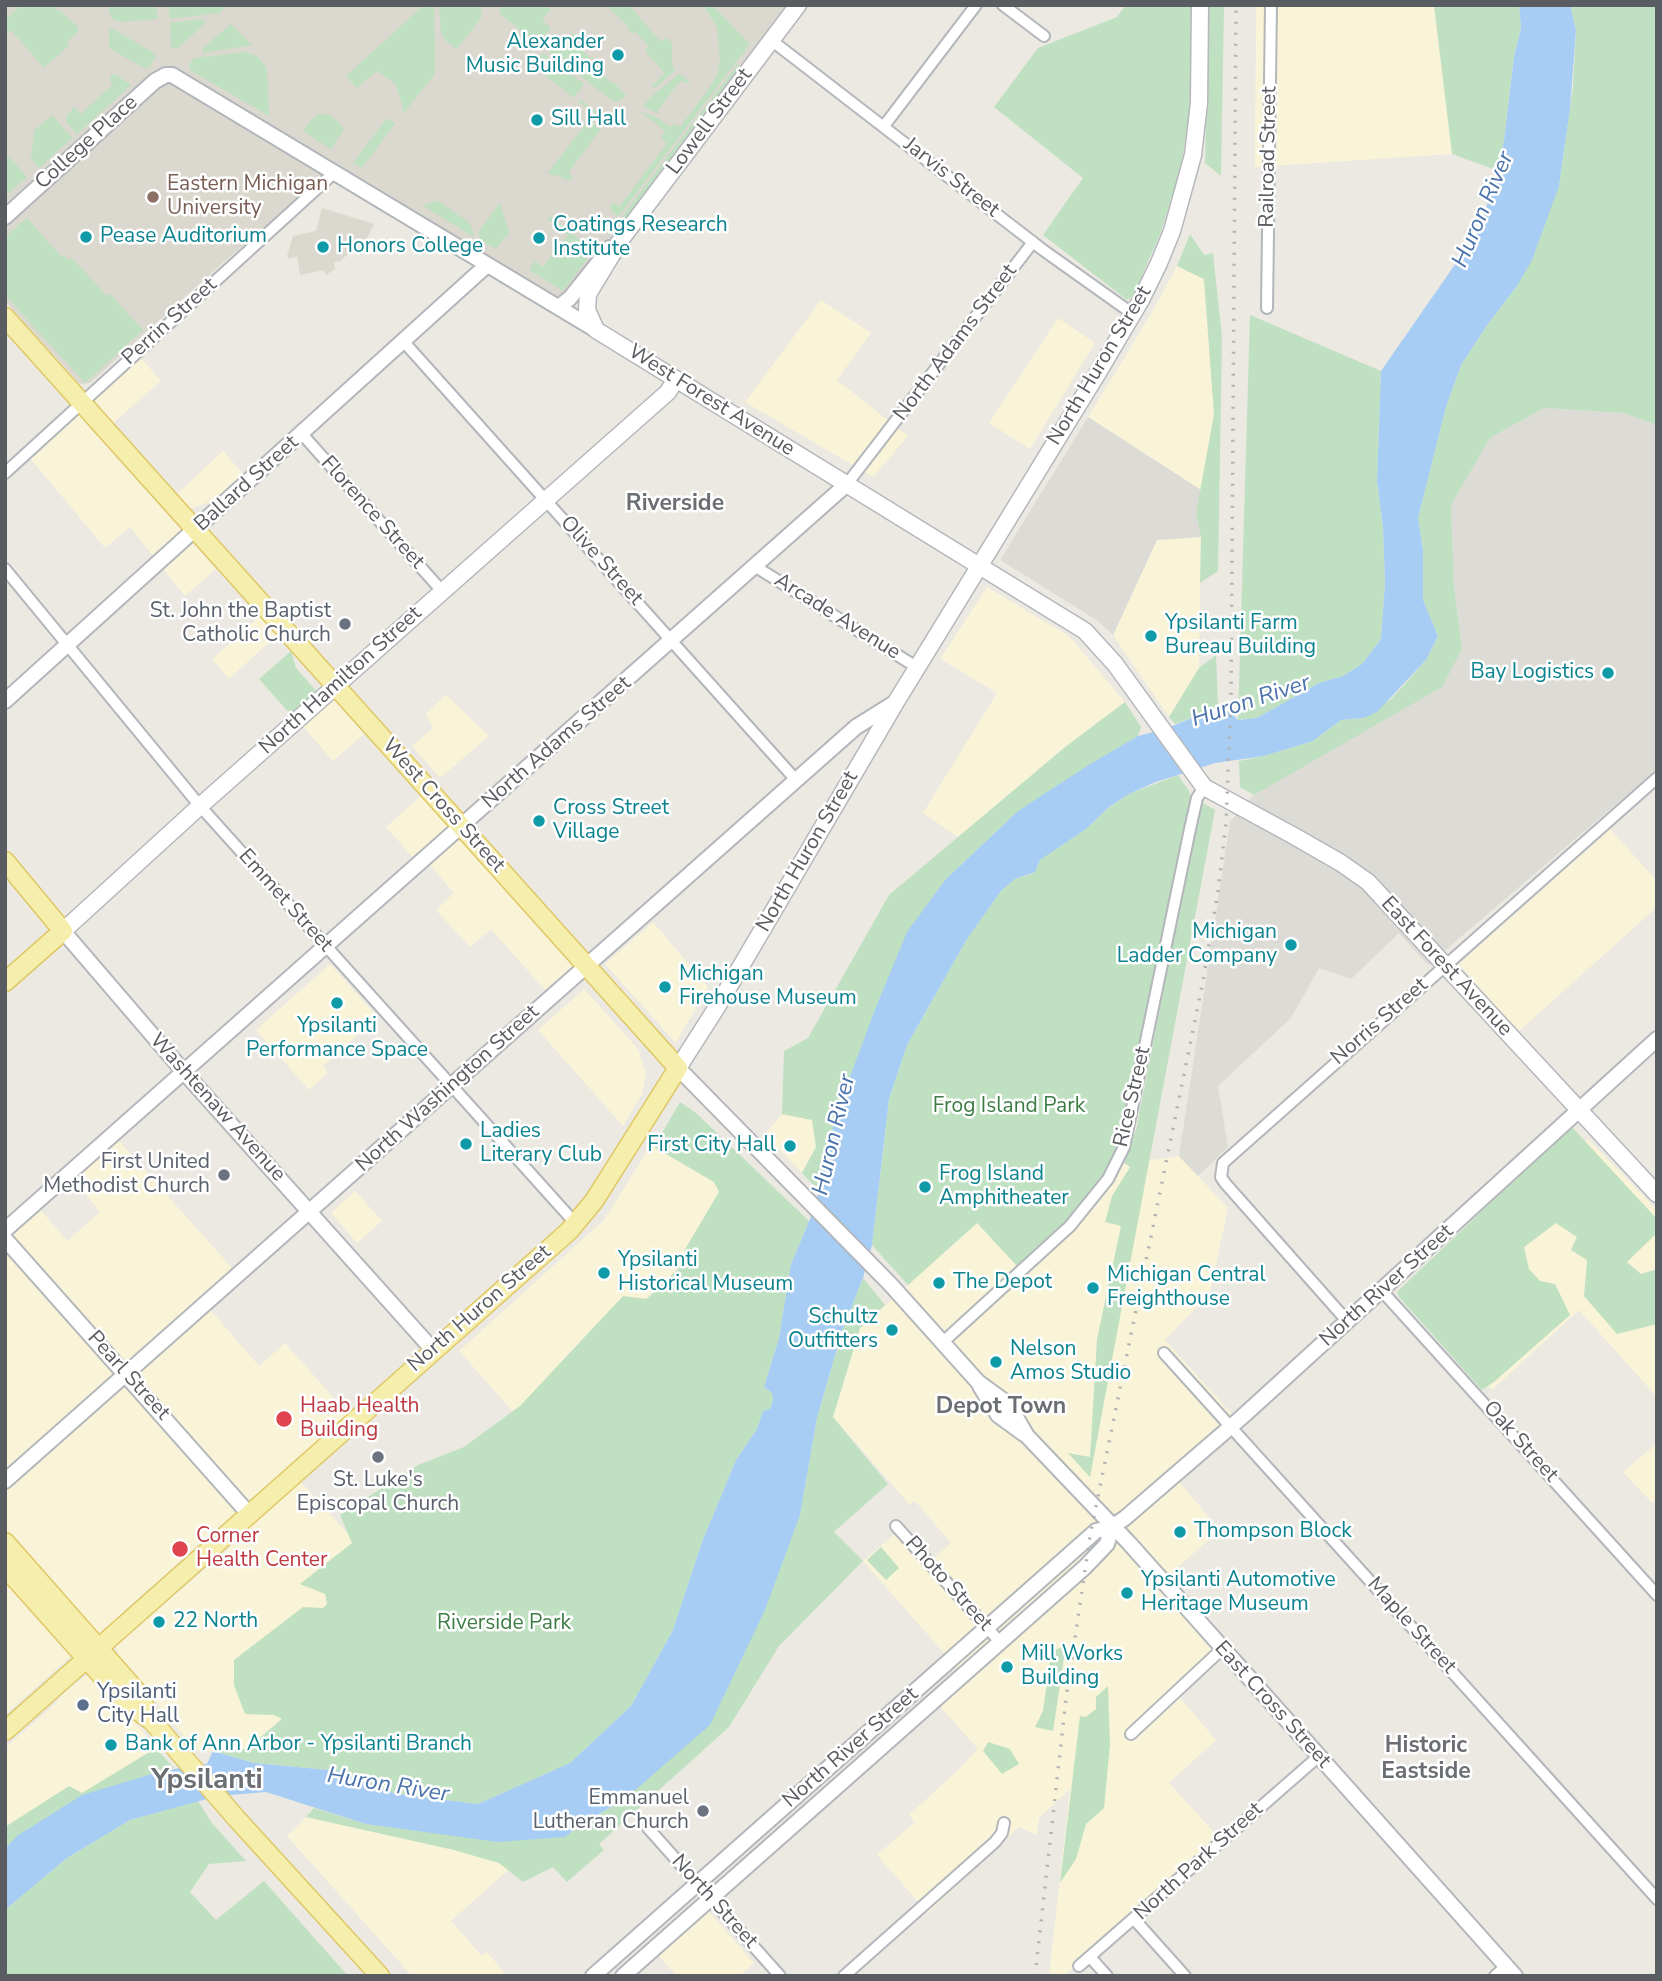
<!DOCTYPE html>
<style>
body{margin:0}
#map{position:relative;width:1662px;height:1981px;overflow:hidden;background:#ebe9e1;font-family:"Nunito Sans",sans-serif}
canvas{display:block}
.frame{position:absolute;inset:0;border:7px solid #595c60;pointer-events:none}
</style>
<div id="map">
<canvas width="1662" height="1981"></canvas>
<div class="frame"></div>
</div>
<script>
const g = document.querySelector('canvas').getContext('2d');
g.lineJoin = 'round';
function fill(path, color) { g.fillStyle = color; g.fill(path, 'evenodd'); }
const poly = rows => new Path2D(rows.map(r => 'M' + r).join(''));
function stroke(path, color, width, dash) { g.strokeStyle = color; g.lineWidth = width; g.lineCap = dash ? 'butt' : 'round'; g.setLineDash(dash || []); g.stroke(path); }
function label(font, color, halo, rows, align = 'center') {
  g.font = font + ' "Nunito Sans",sans-serif'; g.lineWidth = 5; g.setLineDash([]); g.textBaseline = 'middle'; g.strokeStyle = halo; g.fillStyle = color; for (const [text, x, y, turn = 0] of rows) {
    g.save(); g.translate(x, y); g.rotate((+turn || 0) * Math.PI / 180); g.textAlign = isNaN(turn) ? turn : align; if (halo) g.strokeText(text, 0, 0); g.fillText(text, 0, 0); g.restore();
  }
}
const commercial = poly([
 [1256,5,1434,5,1452,154,1255,167],
 [1177,266,1204,279,1214,414,1201,490,1088,417,1151,314],
 [821,300,871,333,837,380,908,436,873,477,745,402],
 [1058,318,1095,343,1030,449,989,423],
 [140,357,161,381,113,423,96,404,95,399],
 [81,411,90,421,89,426,216,569,185,596,130,527,105,548,29,457,35,456],
 [223,451,244,475,217,499,190,509,177,494],
 [1201,537,1199,668,1169,717,1113,635,1157,540],
 [987,587,1069,636,1125,702,1064,748,958,837,923,813,997,693,940,659],
 [260,616,277,635,229,679,212,659],
 [446,695,489,736,440,778,412,746,433,728,426,714],
 [333,698,364,734,333,761,302,725],
 [421,796,563,955,568,956,575,965,545,990,491,929,470,947,436,910,454,893,430,865,424,870,386,827],
 [1610,829,1657,881,1657,907,1518,1032,1459,964],
 [653,922,708,987,676,1043,605,964],
 [330,964,378,1017,323,1066,328,1073,309,1090,256,1030],
 [584,989,638,1049,646,1073,642,1094,623,1126,538,1030],
 [782,1114,812,1120,816,1147,802,1173,765,1134],
 [1588,1139,1657,1210,1657,1397,1579,1310,1492,1390,1409,1297],
 [118,1140,232,1268,200,1298,259,1366,285,1343,349,1415,227,1524,222,1524,124,1611,119,1621,100,1635,80,1617,77,1609,63,1593,10,1533,5,1531,5,1243,40,1209,67,1241,100,1212,73,1179],
 [651,1145,714,1182,719,1192,685,1250,691,1257,517,1416,459,1351,604,1220],
 [1179,1156,1228,1208,1210,1293,1165,1340,1238,1421,1175,1477,1220,1530,1162,1581,1222,1649,1176,1693,1216,1740,1169,1783,1222,1841,1064,1976,1049,1976,1070,1789,1039,1818,1037,1835,1019,1827,928,1913,877,1855,915,1822,909,1815,958,1770,978,1749,938,1704,966,1678,863,1561,903,1527,932,1560,951,1543,915,1501,910,1505,833,1417,860,1328,977,1223,1110,1166],
 [355,1191,382,1221,357,1243,331,1213],
 [1657,1443,1657,1499,1652,1503,1623,1472],
 [301,1482,371,1559,333,1598,312,1692,247,1749,201,1752,195,1750,118,1655,115,1643,131,1630,136,1629,235,1543,238,1534,265,1509,281,1499],
 [5,1581,73,1654,5,1715],
 [88,1676,104,1686,174,1768,162,1771,18,1836,5,1849,5,1748,55,1704,63,1694,84,1677],
 [306,1817,454,1850,499,1863,508,1870,451,1921,482,1956,487,1952,507,1976,412,1976,287,1836],
 [707,1909,754,1963,740,1976,677,1976,656,1953]
]);
const industrial = poly([
 [1544,408,1623,413,1657,425,1657,769,1428,965,1399,933,1351,979,1319,968,1291,1018,1218,1086,1228,1147,1198,1176,1179,1156,1230,822,1254,795,1462,649,1454,587,1451,505,1490,438],
 [1088,417,1201,490,1196,514,1201,537,1157,540,1113,635,1098,621,1000,560]
]);
const education = poly([
 [5,5,790,5,628,220,616,232,572,294,564,301,463,243,338,165,218,267,90,383,80,384,5,301],
 [322,208,374,224,367,238,340,261,334,262,335,269,326,275,324,270,300,275,297,256,289,259,287,256,293,236,316,231]
]);
const green = poly([
 [21,5,54,5,57,7,56,10,59,11,60,10,78,27,78,32,67,42,68,46,44,68,11,30,5,36,5,20],
 [107,5,156,5,158,19,121,22,112,19],
 [168,5,226,5,220,13,170,19],
 [424,5,434,5,435,74,403,114,403,107,395,83,377,71,357,88,346,76],
 [439,5,482,5,481,18,457,49,446,41,441,33],
 [499,5,546,5,551,10,542,19,551,29,539,41,533,40,501,15],
 [610,5,629,5,661,42,667,37,672,44,672,63,675,71,655,88,651,86,664,74,664,72,645,51,648,46,636,32,631,34,627,25,608,7],
 [703,5,712,5,750,44,618,217,612,211,610,206,613,203,620,206,667,143,661,138,665,131,640,111,658,118,670,127,675,124,680,127,708,90,717,74,720,59,717,27],
 [1126,5,1192,5,1190,109,1181,168,1161,232,1133,296,1127,300,1043,235,1083,178,994,107,1038,48,1117,17],
 [1209,5,1224,5,1221,176,1205,163],
 [1434,5,1519,5,1521,28,1514,56,1504,141,1496,170,1452,154],
 [1570,5,1657,5,1657,425,1623,413,1544,408,1490,438,1451,505,1454,587,1462,649,1442,687,1254,795,1240,787,1239,761,1264,756,1313,741,1341,720,1364,718,1390,700,1406,683,1426,660,1438,636,1423,600,1423,550,1418,518,1446,407,1461,365,1488,324,1517,286,1559,186,1573,87,1576,30],
 [201,19,205,21,204,24,177,49,171,48,170,23],
 [231,24,252,45,203,53,203,48],
 [112,28,155,54,156,58,148,68,144,68,109,48,109,29],
 [572,33,578,40,576,43,591,60,610,82,613,82,626,95,620,101,613,101,543,47,556,34,562,42],
 [245,52,257,56,267,68,269,116,190,70,189,65,194,58],
 [543,53,584,84,574,98,533,66],
 [738,64,741,67,627,219,621,218],
 [115,74,131,85,77,134,66,121,66,117,74,107,81,114,112,85,110,76],
 [679,74,689,81,689,84,680,81,657,111,662,115,643,106,653,95],
 [580,99,596,111,596,117,593,124,598,128,609,118,613,118,615,123,612,125,606,122,569,172,573,179,569,181,559,176,547,174,594,113,578,101],
 [318,114,327,114,333,117,344,129,331,149,303,131,310,121],
 [52,115,72,138,39,168,31,159,34,131],
 [387,118,395,124,362,168,353,163],
 [5,152,27,177,5,196],
 [438,201,470,223,474,235,472,236,422,205],
 [500,203,509,233,496,249,481,241,478,232],
 [549,216,594,250,563,291,529,270,535,261,543,267,568,235,547,218],
 [27,218,61,256,64,255,68,260,72,258,107,296,110,294,143,330,85,383,5,295,5,237],
 [1190,234,1204,255,1213,253,1222,337,1218,571,1200,583,1201,537,1196,514,1214,414,1204,279,1177,266],
 [1250,315,1381,371,1377,481,1383,527,1385,583,1381,639,1362,664,1343,676,1319,683,1257,718,1238,720],
 [291,651,296,668,319,694,309,699,291,715,259,679],
 [1216,655,1218,704,1211,713,1201,714,1175,724,1169,717,1199,668],
 [1125,702,1141,727,1138,736,1018,811,946,879,836,1114,819,1191,802,1173,816,1147,812,1120,782,1114,784,1051,808,1038,889,895,1064,748],
 [1178,775,1189,791,1191,799,1121,1137,1110,1166,1074,1213,1017,1266,977,1223,908,1285,872,1245,889,1099,907,1045,967,939,1001,891,1015,879,1031,874,1037,868,1040,860,1086,829,1109,807,1129,794],
 [1203,803,1215,810,1090,1477,1068,1453,1090,1457,1097,1339,1121,1226,1105,1222,1112,1196,1130,1167,1124,1163,1136,1130,1200,804],
 [680,1102,696,1113,809,1221,791,1264,779,1338,764,1387,772,1393,773,1400,770,1409,763,1412,757,1429,736,1460,702,1542,673,1630,631,1706,570,1763,478,1804,396,1794,339,1771,254,1763,213,1751,247,1749,282,1719,274,1715,245,1714,234,1685,234,1660,303,1607,323,1608,327,1604,325,1594,300,1584,352,1543,340,1515,418,1465,464,1447,520,1406,623,1296,647,1299,690,1257,684,1251,719,1192,714,1182,654,1147],
 [1571,1126,1657,1219,1657,1233,1627,1262,1641,1274,1657,1269,1657,1324,1617,1334,1584,1296,1587,1260,1571,1250,1577,1237,1556,1223,1524,1247,1529,1269,1540,1281,1555,1284,1570,1315,1495,1381,1482,1390,1399,1297,1397,1292],
 [863,1278,885,1305,860,1328,833,1417,888,1484,834,1532,863,1561,779,1646,729,1727,599,1844,604,1850,567,1882,553,1867,523,1882,499,1863,454,1850,306,1817,314,1808,366,1824,565,1837,581,1824,625,1799,800,1515,817,1418,842,1331],
 [881,1547,899,1568,886,1580,867,1560],
 [1066,1645,1053,1731,1035,1727,1043,1711,1050,1661,1053,1651],
 [1108,1686,1110,1745,1104,1808,1086,1824,1076,1859,1060,1883,1080,1716,1086,1717,1096,1709,1096,1697],
 [988,1742,1010,1749,1019,1764,1002,1774,983,1751],
 [156,1748,174,1768,162,1771,5,1849,5,1827,69,1786,82,1793],
 [198,1801,212,1823,246,1861,209,1864,190,1892,216,1920,264,1881,348,1976,5,1976,5,1910,67,1858,130,1820]
]);
const water = poly([
 [1519,5,1570,5,1576,30,1570,109,1559,186,1532,260,1517,286,1488,324,1461,365,1446,407,1418,518,1423,550,1423,600,1438,636,1426,660,1377,712,1364,718,1341,720,1313,741,1264,756,1215,763,1156,782,1129,794,1109,807,1086,829,1040,860,1035,872,1015,879,1001,891,967,939,907,1045,889,1099,872,1245,863,1278,842,1331,817,1418,800,1515,765,1610,710,1725,625,1799,581,1824,565,1837,498,1842,366,1824,266,1792,218,1796,130,1820,67,1858,5,1910,5,1849,17,1836,82,1795,162,1771,207,1764,213,1751,254,1763,339,1771,396,1794,478,1804,570,1763,631,1706,673,1630,702,1542,736,1460,757,1429,763,1411,770,1409,773,1400,772,1393,764,1387,779,1338,791,1264,815,1207,836,1114,876,1007,907,932,946,879,1018,811,1087,766,1138,736,1165,729,1201,714,1230,711,1238,720,1257,718,1319,683,1343,676,1362,664,1381,639,1385,583,1383,527,1377,481,1381,371,1481,227,1504,141,1514,56,1521,28]
]);
const minor = poly([
 [1003,5,1044,36],
 [771,40,1043,250,1133,314],
 [884,126,976,5],
 [1267,308,1271,5],
 [404,342,796,780],
 [302,434,442,591],
 [5,473,335,172],
 [847,484,1033,242],
 [756,567,918,668],
 [5,569,200,806,576,1224],
 [1382,1291,1657,1595],
 [1348,1322,1225,1183,1221,1177,1223,1163,1657,778],
 [943,1342,1070,1226,1108,1179,1124,1147,1190,829,1197,798,1204,787],
 [1164,1353,1657,1899],
 [896,1526,1000,1642],
 [1131,1734,1222,1649],
 [648,1828,780,1976],
 [1134,1919,1185,1976],
 [1090,1957,1107,1976],
 [1079,1966,1319,1756],
 [844,1976,995,1842,1002,1833,1004,1823],
 [1495,1976,1506,1966]
]);
const tertiary = poly([
 [5,217,155,81,166,75,172,75,596,330],
 [559,307,570,298,610,248],
 [5,701,487,265],
 [63,931,184,1072,433,1350],
 [678,1068,891,1285,978,1382,1004,1401,1013,1412,1027,1436,1129,1543,1515,1976],
 [5,1230,847,484],
 [5,1239,249,1514],
 [980,1386,998,1415,1024,1434],
 [5,1481,856,727,896,702],
 [593,1976,1096,1531,1112,1527,1125,1518,1242,1417,1657,1039],
 [623,1976,1085,1567,1107,1544,1112,1527]
]);
const secondary = poly([
 [798,5,622,238,588,294,587,310,596,330,1085,631,1115,664,1204,787,1294,836,1341,863,1368,882,1657,1194],
 [63,931,200,806,668,392,676,379],
 [678,1068,717,1007,896,702,1099,371,1141,300,1159,263,1172,231,1193,155,1199,103,1200,5]
]);
const primary = poly([
 [5,317,678,1068,594,1201,569,1231,5,1731],
 [5,861,63,931,5,982],
 [5,1542,138,1693,151,1720],
 [5,1567,125,1702,152,1721,236,1818,380,1976]
]);
const rail = poly([
 [1035,1976,1066,1699,1090,1536,1203,981,1218,891,1226,823,1231,699,1236,5]
]);
const markers = [
 [618,55,7,"#0f9aa8"],
 [537,120,7,"#0f9aa8"],
 [153,197,7,"#8d6e63"],
 [86,237,7,"#0f9aa8"],
 [539,238,7,"#0f9aa8"],
 [323,247,7,"#0f9aa8"],
 [345,624,7,"#6b7280"],
 [1151,636,7,"#0f9aa8"],
 [1608,673,7,"#0f9aa8"],
 [539,821,7,"#0f9aa8"],
 [1291,945,7,"#0f9aa8"],
 [665,987,7,"#0f9aa8"],
 [337,1003,7,"#0f9aa8"],
 [466,1144,7,"#0f9aa8"],
 [790,1146,7,"#0f9aa8"],
 [224,1175,7,"#6b7280"],
 [925,1187,7,"#0f9aa8"],
 [604,1273,7,"#0f9aa8"],
 [939,1283,7,"#0f9aa8"],
 [1093,1288,7,"#0f9aa8"],
 [892,1330,7,"#0f9aa8"],
 [996,1362,7,"#0f9aa8"],
 [284,1419,9,"#e0444e"],
 [378,1457,7,"#6b7280"],
 [1180,1532,7,"#0f9aa8"],
 [180,1549,9,"#e0444e"],
 [1127,1593,7,"#0f9aa8"],
 [159,1622,7,"#0f9aa8"],
 [1007,1667,7,"#0f9aa8"],
 [83,1705,7,"#5c6f8a"],
 [111,1745,7,"#0f9aa8"],
 [703,1811,7,"#6b7280"]
];
const cultureNames = [
 ["Alexander",604,43,"right"],
 ["Music Building",604,67,"right"],
 ["Sill Hall",551,120],
 ["Coatings Research",553,226],
 ["Institute",553,250],
 ["Pease Auditorium",100,237],
 ["Honors College",337,247],
 ["Ypsilanti Farm",1165,624],
 ["Bureau Building",1165,648],
 ["Bay Logistics",1594,673,"right"],
 ["Cross Street",553,809],
 ["Village",553,833],
 ["Michigan",1277,933,"right"],
 ["Ladder Company",1277,957,"right"],
 ["Michigan",679,975],
 ["Firehouse Museum",679,999],
 ["Ypsilanti",337,1027,"center"],
 ["Performance Space",337,1051,"center"],
 ["Ladies",480,1132],
 ["Literary Club",480,1156],
 ["First City Hall",776,1146,"right"],
 ["Frog Island",939,1175],
 ["Amphitheater",939,1199],
 ["Ypsilanti",618,1261],
 ["Historical Museum",618,1285],
 ["Michigan Central",1107,1276],
 ["Freighthouse",1107,1300],
 ["The Depot",953,1283],
 ["Schultz",878,1318,"right"],
 ["Outfitters",878,1342,"right"],
 ["Nelson",1010,1350],
 ["Amos Studio",1010,1374],
 ["Thompson Block",1194,1532],
 ["Ypsilanti Automotive",1141,1581],
 ["Heritage Museum",1141,1605],
 ["22 North",173,1622],
 ["Mill Works",1021,1655],
 ["Building",1021,1679],
 ["Bank of Ann Arbor - Ypsilanti Branch",125,1745]
];
const streetNames = [
 ["Lowell Street",710,122,-53],
 ["College Place",87,143,-42],
 ["Railroad Street",1269,157,-89],
 ["Jarvis Street",951,178,38],
 ["Perrin Street",170,322,-42],
 ["North Adams Street",956,343,-53],
 ["North Huron Street",1100,366,-59],
 ["West Forest Avenue",711,401,32],
 ["Ballard Street",247,484,-42],
 ["Florence Street",372,513,48],
 ["Olive Street",601,561,48],
 ["Arcade Avenue",837,617,32],
 ["North Hamilton Street",341,681,-42],
 ["North Adams Street",557,743,-41],
 ["West Cross Street",443,806,48],
 ["North Huron Street",808,852,-60],
 ["Emmet Street",285,901,48],
 ["East Forest Avenue",1446,967,47],
 ["Norris Street",1380,1022,-41],
 ["North Washington Street",448,1089,-42],
 ["Rice Street",1133,1097,-77],
 ["Washtenaw Avenue",217,1108,48],
 ["North River Street",1387,1286,-42],
 ["North Huron Street",480,1309,-41],
 ["Pearl Street",128,1376,48],
 ["Oak Street",1520,1442,48],
 ["Photo Street",948,1584,48],
 ["Maple Street",1411,1626,48],
 ["East Cross Street",1272,1705,48],
 ["North River Street",851,1748,-41],
 ["North Park Street",1199,1862,-42],
 ["North Street",714,1902,48]
];
const educationNames = [
 ["Eastern Michigan",167,185],
 ["University",167,209]
];
const worshipNames = [
 ["St. John the Baptist",331,612],
 ["Catholic Church",331,636],
 ["First United",210,1163],
 ["Methodist Church",210,1187],
 ["St. Luke's",378,1481,"center"],
 ["Episcopal Church",378,1505,"center"],
 ["Emmanuel",689,1799],
 ["Lutheran Church",689,1823]
];
const parkNames = [
 ["Frog Island Park",1009,1107],
 ["Riverside Park",504,1624]
];
const healthNames = [
 ["Haab Health",300,1407],
 ["Building",300,1431],
 ["Corner",196,1537],
 ["Health Center",196,1561]
];
const serviceNames = [
 ["Ypsilanti",97,1693],
 ["City Hall",97,1717]
];
const waterNames = [
 ["Huron River",1484,210,-67],
 ["Huron River",1251,702,-18],
 ["Huron River",835,1135,-77],
 ["Huron River",388,1786,9]
];
const neighbourhoodNames = [
 ["Riverside",675,504],
 ["Depot Town",1001,1407],
 ["Historic",1426,1746],
 ["Eastside",1426,1772]
];
const districtNames = [
 ["Ypsilanti",207,1781]
];
fill(commercial, '#f9f4d8');
fill(industrial, '#dcdbd5');
fill(education, '#dad8cf');
fill(green, '#c0e0c2');
fill(water, '#a7cdf4');
stroke(minor, '#b3b6ba', 14);
stroke(tertiary, '#b3b6ba', 18);
stroke(secondary, '#b5b7bc', 19);
stroke(primary, '#e0c765', 21);
stroke(minor, '#fff', 10);
stroke(tertiary, '#fff', 14);
stroke(secondary, '#fff', 16);
stroke(primary, '#f5eeac', 18);
stroke(rail, '#b1b2b2', 3.5, [2, 9]);
for (const [x, y, r, color] of markers) { const dot = new Path2D(); dot.arc(x, y, r, 0, 2 * Math.PI); g.fillStyle = color; g.fill(dot); stroke(dot, '#fff', 2.5); }
label('21px', '#0d838f', '#fff', cultureNames, 'left');
label('21px', '#595c60', '#fff', streetNames);
label('21px', '#785e54', '#fff', educationNames, 'left');
label('21px', '#5b616d', '#fff', worshipNames, 'right');
label('21px', '#3d7c44', '#fff', parkNames);
label('21px', '#be3a42', '#fff', healthNames, 'left');
label('21px', '#4e5e75', '#fff', serviceNames, 'left');
label('italic 23px', '#4b73ac', '#fff', waterNames);
label('bold 23px', '#6b6e72', '#fff', neighbourhoodNames);
label('bold 28px', '#6b6e72', '#fff', districtNames);
</script>
